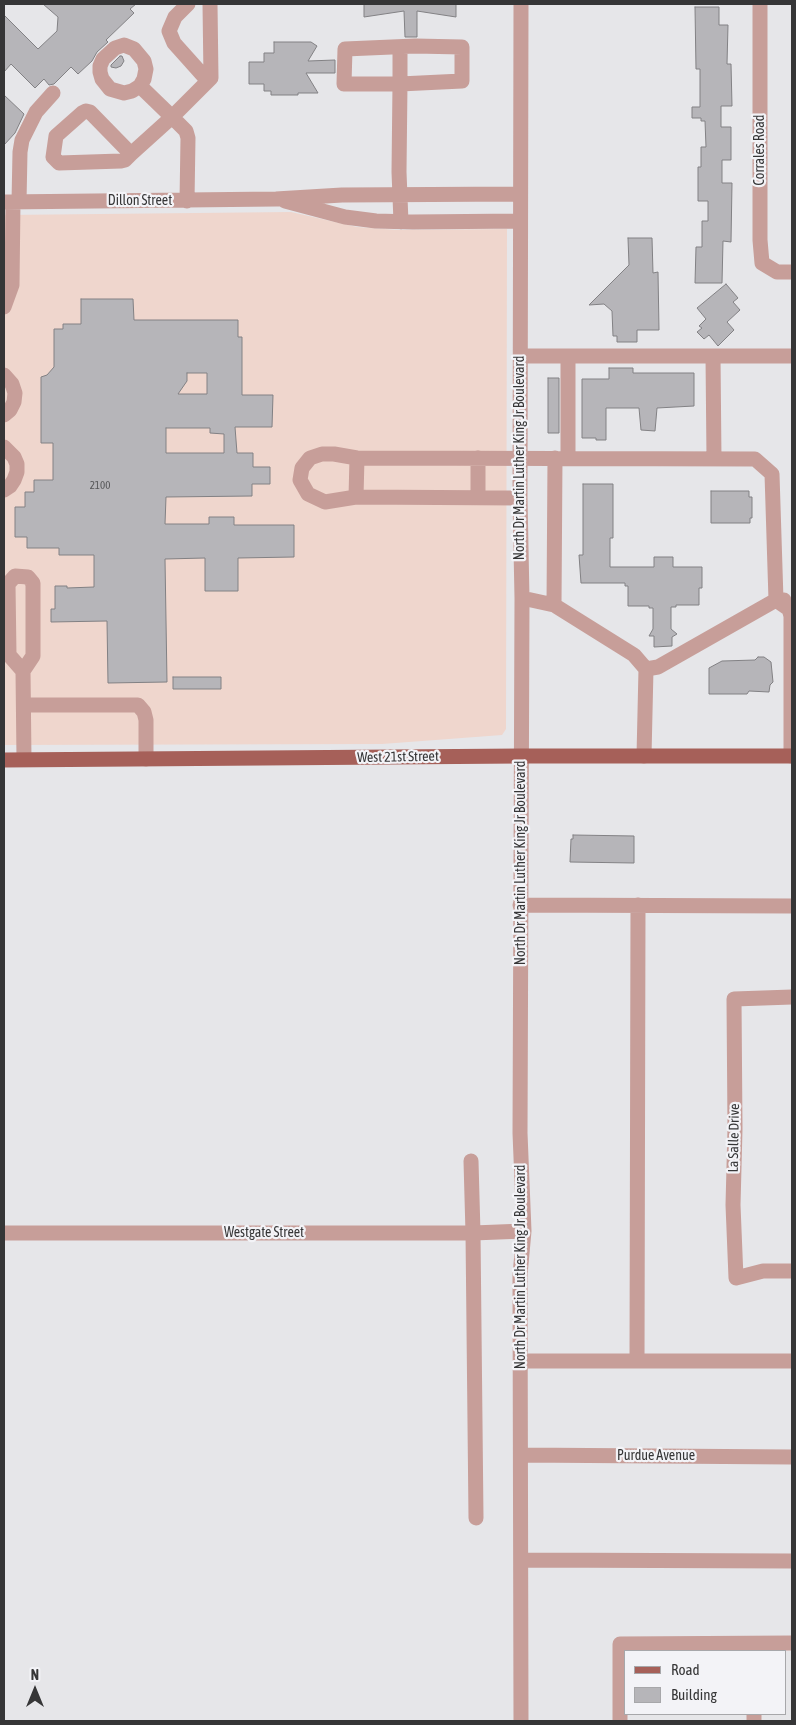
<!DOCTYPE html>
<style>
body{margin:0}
#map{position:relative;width:796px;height:1725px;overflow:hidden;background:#e6e6e9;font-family:"Asap Condensed",sans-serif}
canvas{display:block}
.frame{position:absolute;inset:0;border:5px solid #363637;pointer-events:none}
.legend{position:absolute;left:624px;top:1650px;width:162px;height:65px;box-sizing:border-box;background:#f3f3f7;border:1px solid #a7a7aa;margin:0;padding:6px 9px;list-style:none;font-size:15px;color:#363637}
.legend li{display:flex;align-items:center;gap:10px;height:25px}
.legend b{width:25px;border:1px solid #a7a7aa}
.north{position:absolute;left:10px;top:1665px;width:50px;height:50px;-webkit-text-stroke:4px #f3f3f7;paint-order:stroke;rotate:0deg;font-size:14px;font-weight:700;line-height:20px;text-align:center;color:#363637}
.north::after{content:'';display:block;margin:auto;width:18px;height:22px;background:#363637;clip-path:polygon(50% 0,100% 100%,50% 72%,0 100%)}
</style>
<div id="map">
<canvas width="796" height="1725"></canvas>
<div class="frame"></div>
<ul class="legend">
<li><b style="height:6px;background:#a66059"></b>Road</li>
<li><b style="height:14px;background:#b6b5b9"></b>Building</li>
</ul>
<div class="north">N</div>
</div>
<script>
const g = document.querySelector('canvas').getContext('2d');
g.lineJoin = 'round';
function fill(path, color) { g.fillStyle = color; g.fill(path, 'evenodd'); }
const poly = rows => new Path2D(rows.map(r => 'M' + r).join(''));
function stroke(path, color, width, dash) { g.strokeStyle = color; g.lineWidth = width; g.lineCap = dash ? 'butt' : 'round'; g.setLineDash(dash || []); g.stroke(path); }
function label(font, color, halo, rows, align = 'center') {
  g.font = font + ' "Asap Condensed",sans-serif'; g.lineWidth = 4.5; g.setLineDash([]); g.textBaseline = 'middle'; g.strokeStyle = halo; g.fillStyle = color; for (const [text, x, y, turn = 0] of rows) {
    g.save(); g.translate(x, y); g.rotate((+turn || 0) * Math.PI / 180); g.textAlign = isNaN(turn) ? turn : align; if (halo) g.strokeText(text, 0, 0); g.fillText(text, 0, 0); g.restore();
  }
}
const medical = poly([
 [291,212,357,227,398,230,507,229,506,729,502,735,382,744,4,745,4,215]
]);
const building = poly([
 [43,4,136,4,130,9,134,13,106,40,108,42,97,52,92,61,78,74,71,67,54,84,49,85,44,79,35,88,11,64,4,72,4,15,38,49,57,31,58,17,43,4],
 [364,4,456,4,456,17,417,11,417,37,405,37,404,11,364,17,364,4],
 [695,7,719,7,719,25,728,25,727,64,731,64,732,106,721,106,721,127,731,127,731,160,722,160,722,183,732,183,731,242,723,241,722,283,695,283,696,247,702,247,702,221,708,221,708,201,698,201,698,167,701,167,701,147,706,147,705,121,701,121,701,118,692,118,692,107,700,107,700,69,696,69,695,7],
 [274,42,311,42,317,46,308,61,335,60,335,73,306,73,318,93,298,93,298,95,271,95,271,91,264,91,264,84,249,84,249,62,264,62,264,53,274,53,274,42],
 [120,56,122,56,124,61,121,66,116,68,111,67,111,65,120,56],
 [4,95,24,114,15,133,4,145,4,95],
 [628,238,652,238,653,273,658,272,659,330,637,330,637,342,617,342,617,336,613,336,612,311,604,304,589,305,629,265,628,238],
 [726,284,738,298,733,302,740,310,727,322,734,330,718,346,709,335,704,339,697,332,702,328,699,326,706,319,697,308,726,284],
 [81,299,133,299,134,320,238,320,238,337,242,337,242,395,273,395,272,427,235,427,237,453,253,453,253,467,270,467,270,484,252,484,252,496,166,497,165,524,209,524,209,517,234,517,234,525,294,525,294,557,238,558,238,591,205,591,205,558,165,559,167,682,108,683,107,621,51,622,51,609,55,609,55,586,67,586,67,588,94,587,94,555,59,555,59,548,27,548,27,537,15,537,15,507,25,507,25,492,34,492,34,480,53,480,53,443,41,443,41,377,47,375,54,367,54,329,63,329,63,324,81,324,81,299],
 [187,373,207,373,207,394,178,394,187,381,187,373],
 [166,428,210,428,210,433,224,434,224,453,166,453,166,428],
 [609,368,633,368,633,373,694,373,694,406,657,408,655,431,641,430,639,408,606,408,606,440,596,440,596,438,582,438,582,379,609,379,609,368],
 [548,378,559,378,559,433,548,433,548,378],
 [583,484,613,484,613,538,610,538,610,567,654,567,654,557,673,557,673,567,702,567,702,588,699,588,699,605,676,605,676,607,671,607,671,629,677,634,672,637,672,646,654,647,654,636,649,636,653,629,653,608,649,608,649,606,628,606,628,586,625,586,625,583,581,583,579,555,583,555,583,484],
 [711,491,749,491,749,497,752,497,752,518,750,518,750,523,711,523,711,491],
 [758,657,764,657,771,662,773,682,770,685,769,692,749,691,747,694,709,694,709,668,722,661,755,660,758,657],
 [173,677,221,677,221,689,173,689,173,677],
 [573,835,634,836,634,863,570,862,571,839,573,839,573,835]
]);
const minor = poly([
 [188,4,175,17,169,31,174,43,208,81],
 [760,4,760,240,762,263,777,272,792,272],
 [400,47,400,84,462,81,462,47,415,46,345,49,344,84,400,84,399,172,401,222],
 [131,154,90,112,86,111,82,113,56,136,53,157,59,163,121,161,125,160,131,154,172,117,140,86,144,79,146,69,144,61,134,49,124,45,115,48,103,59,100,66,100,72,102,79,110,89,124,93,132,91,140,86],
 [187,201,188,138,186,131,172,117,211,78,210,4],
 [285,201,345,217,376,221,413,222,520,221],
 [4,202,276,199,342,195,520,194],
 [19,202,20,152,22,140,36,112,53,93],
 [4,307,12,285,13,202],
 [520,356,792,356],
 [568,356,568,458],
 [713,356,714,459],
 [4,375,12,384,15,393,14,402,10,410,4,415],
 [4,447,14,457,17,464,17,472,14,480,10,486,4,490],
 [478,458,478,497],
 [356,497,357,458],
 [520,498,356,497,325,502,308,494,300,480,302,468,310,458,322,454,334,454,357,458,755,459,772,474,776,600,789,609,791,616,791,756],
 [522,598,554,605,634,655,646,669,644,756],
 [554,605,555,458],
 [646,669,658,667,776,600,784,600],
 [23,671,9,655,8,584,15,576,28,577,33,583,33,656,23,671,24,759],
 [24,705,138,705,144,712,146,720,146,759],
 [520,905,792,906],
 [792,997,734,999,735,1129,733,1205,736,1278,763,1271,792,1271],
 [471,1161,473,1233,476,1518],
 [4,1233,473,1233,524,1231],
 [521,1361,792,1361],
 [637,1361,638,905],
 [521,1455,792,1457],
 [521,1560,792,1561],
 [754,1714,754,1721],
 [521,1721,520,1275,524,1231,520,1133,522,598,520,498,521,4],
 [620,1721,620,1644,792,1643]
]);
const major = poly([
 [4,760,521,756,792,756]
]);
const numberNames = [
 ["2100",100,486]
];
const streetNames = [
 ["Corrales Road",760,150,-90],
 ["Dillon Street",140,201],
 ["North Dr Martin Luther King Jr Boulevard",520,458,-90],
 ["West 21st Street",398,757,-1],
 ["North Dr Martin Luther King Jr Boulevard",521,863,-90],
 ["La Salle Drive",734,1138,-89],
 ["Westgate Street",264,1233],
 ["North Dr Martin Luther King Jr Boulevard",521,1267,-90],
 ["Purdue Avenue",656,1456]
];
fill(medical, '#efd6cd');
fill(building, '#b6b5b9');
stroke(building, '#828184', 1);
stroke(minor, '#c79e99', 15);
stroke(major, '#a66059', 15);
label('11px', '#565658', null, numberNames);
label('14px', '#363637', '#f3f3f7', streetNames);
</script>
